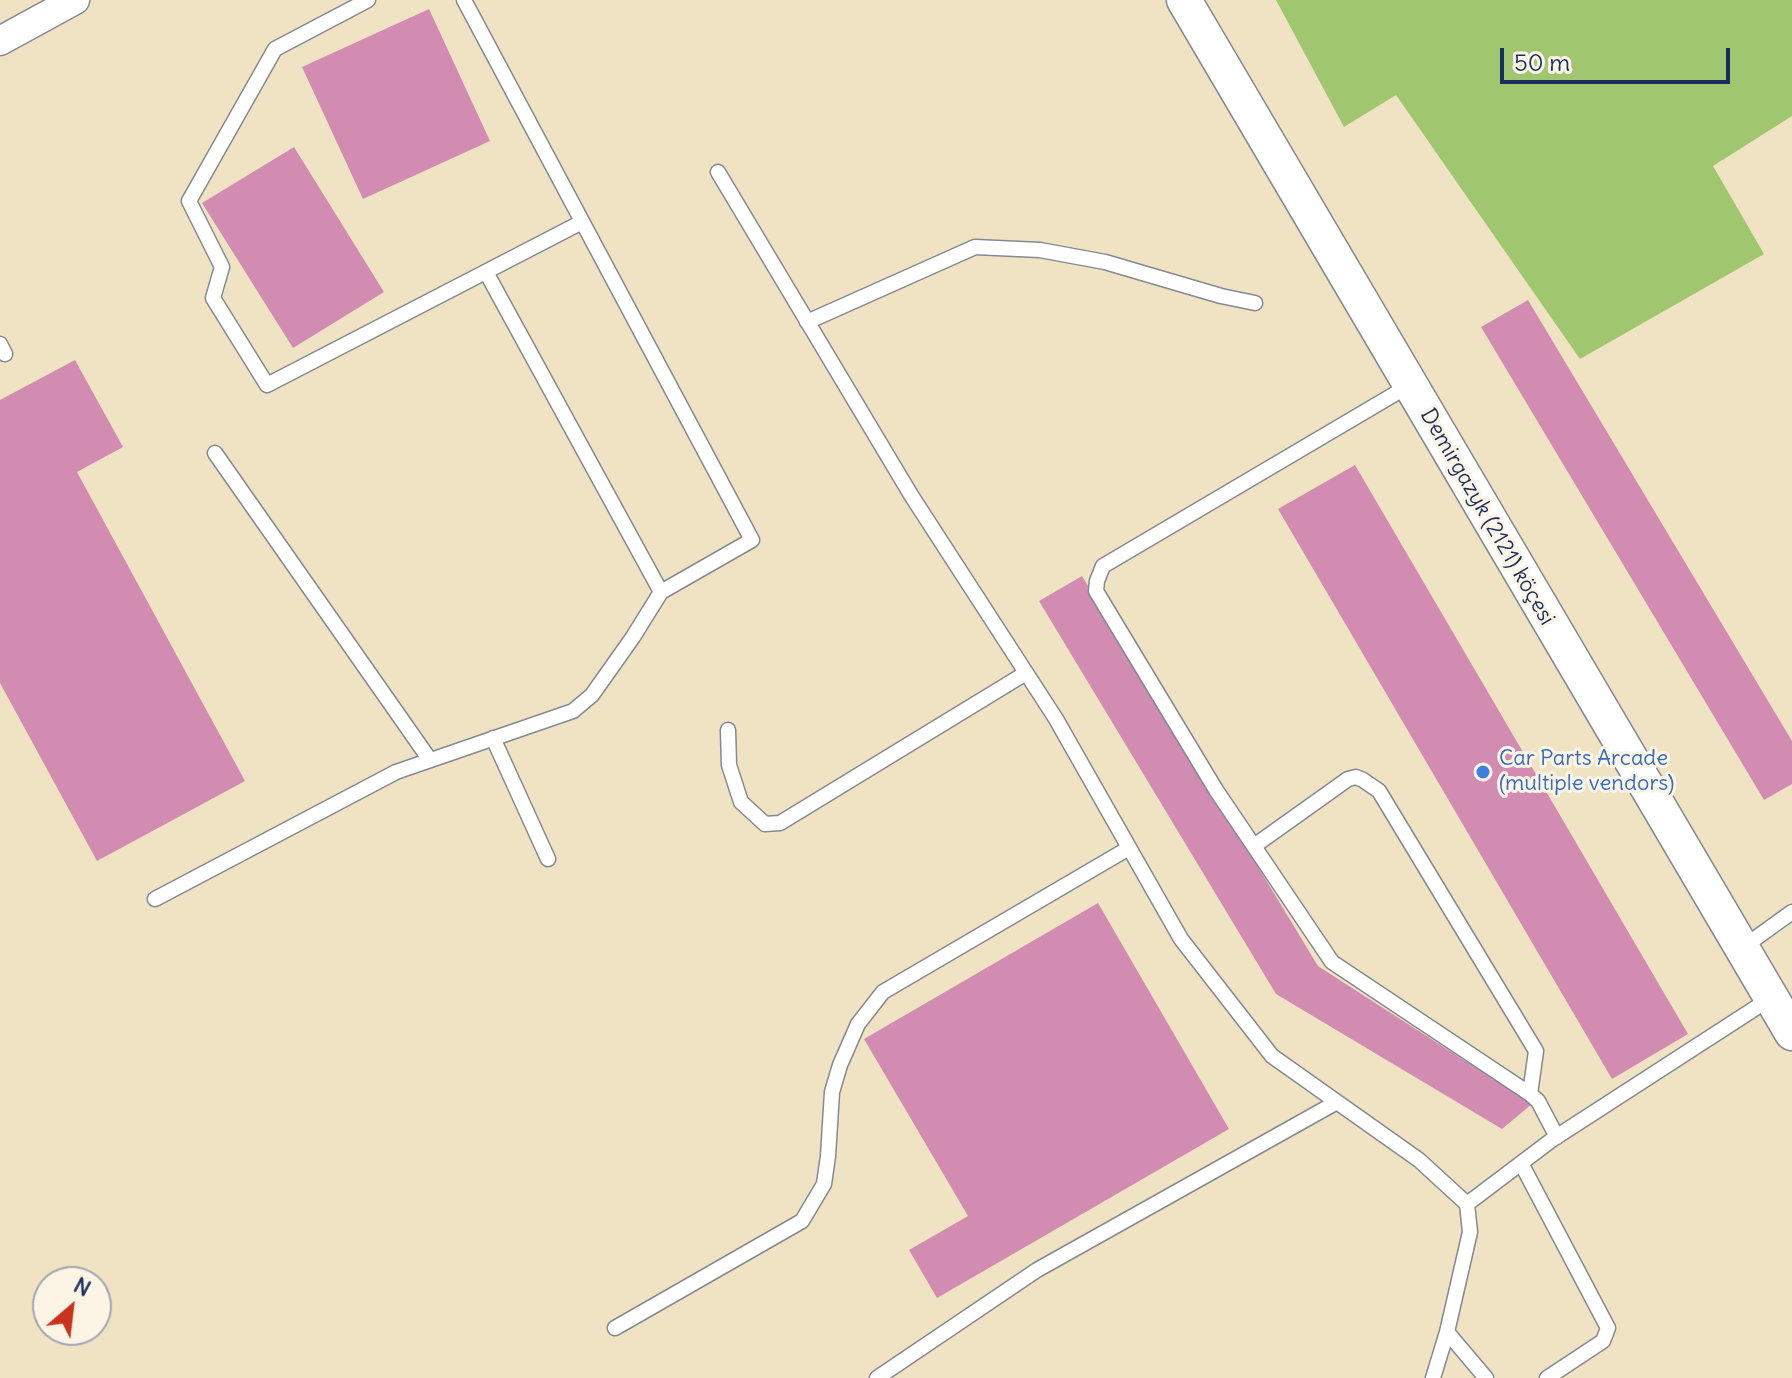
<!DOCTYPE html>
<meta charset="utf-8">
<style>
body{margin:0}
#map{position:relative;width:1792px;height:1378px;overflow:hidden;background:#f0e3c4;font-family:Delius,sans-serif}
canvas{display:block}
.north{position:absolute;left:32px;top:1266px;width:80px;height:80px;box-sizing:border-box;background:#fcf5e5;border:2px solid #a2a6af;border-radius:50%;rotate:28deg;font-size:22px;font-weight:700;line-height:32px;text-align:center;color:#1b2f5e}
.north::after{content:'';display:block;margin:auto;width:28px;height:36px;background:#c8321e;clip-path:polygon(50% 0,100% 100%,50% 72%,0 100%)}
.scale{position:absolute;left:1500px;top:48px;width:230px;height:36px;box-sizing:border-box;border:4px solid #1b2f5e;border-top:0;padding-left:10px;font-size:24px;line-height:28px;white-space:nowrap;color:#1b2f5e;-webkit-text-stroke:6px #fcf5e5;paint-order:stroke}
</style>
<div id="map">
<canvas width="1792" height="1378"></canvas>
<div class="north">N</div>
<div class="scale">50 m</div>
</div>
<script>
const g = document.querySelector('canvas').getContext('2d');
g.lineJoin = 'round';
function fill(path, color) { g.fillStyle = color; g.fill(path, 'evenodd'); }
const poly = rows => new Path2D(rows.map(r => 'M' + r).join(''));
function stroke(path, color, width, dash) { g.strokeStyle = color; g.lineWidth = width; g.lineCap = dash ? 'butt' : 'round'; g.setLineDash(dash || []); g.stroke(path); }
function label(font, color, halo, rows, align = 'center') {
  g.font = font + ' Delius,sans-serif'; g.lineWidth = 6; g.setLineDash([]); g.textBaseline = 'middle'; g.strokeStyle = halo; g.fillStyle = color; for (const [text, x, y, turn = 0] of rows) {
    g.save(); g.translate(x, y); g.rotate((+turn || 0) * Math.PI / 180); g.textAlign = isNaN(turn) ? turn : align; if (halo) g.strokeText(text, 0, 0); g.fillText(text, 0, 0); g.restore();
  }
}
const green = poly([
 [1276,0,1792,0,1792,116,1713,166,1764,254,1580,359,1396,95,1344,127]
]);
const building = poly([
 [429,9,490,141,363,199,302,67],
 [294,147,384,292,293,348,202,203],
 [1528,300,1792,741,1792,784,1764,800,1481,327],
 [75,360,123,447,77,472,245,781,97,861,0,683,0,400],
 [1355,465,1688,1034,1612,1079,1278,509],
 [1082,576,1318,966,1532,1104,1502,1129,1276,994,1039,601],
 [1098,903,1229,1129,937,1298,909,1250,968,1216,864,1039]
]);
const service = poly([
 [368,0,275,49,189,201,222,267,213,298,267,385,582,222],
 [464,0,752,540,661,592,486,272],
 [718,172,911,495,1056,719,1181,939,1272,1056,1419,1160,1467,1204,1553,1139,1771,998],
 [807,322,975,247,1040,250,1105,262,1221,296,1255,303],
 [0,344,5,354],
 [1410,385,1103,566,1097,581,1096,591,1216,790,1332,962,1530,1094,1538,1101,1557,1137],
 [215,453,430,760],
 [728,730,729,765,741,802,765,824,780,823,1026,673],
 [493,738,548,859],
 [1254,846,1348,779,1356,777,1363,780,1379,791,1536,1051,1530,1094],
 [155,899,396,772,573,711,592,695,633,637,661,592],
 [1742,948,1792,912],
 [1522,1165,1608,1328,1603,1341,1547,1378],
 [615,1328,802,1221,824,1184,828,1156,832,1092,840,1065,858,1024,883,992,1129,848],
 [1447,1332,1486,1378],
 [877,1378,1037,1270,1337,1102],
 [1433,1378,1447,1332,1470,1232,1467,1204]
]);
const minor = poly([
 [0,41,75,0]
]);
const tertiary = poly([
 [1184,0,1792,1033]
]);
const markers = [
 [1483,772,8,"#3f7fe0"]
];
const streetNames = [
 ["Demirgazyk (2121) köçesi",1487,517,60]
];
const shopNames = [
 ["Car Parts Arcade",1499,759],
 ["(multiple vendors)",1499,784]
];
fill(green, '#a0c670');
fill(building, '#d38cb1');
stroke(service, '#868991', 17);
stroke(minor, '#868991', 31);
stroke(tertiary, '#868991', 37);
stroke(service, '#fff', 14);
stroke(minor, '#fff', 28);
stroke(tertiary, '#fff', 34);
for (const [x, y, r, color] of markers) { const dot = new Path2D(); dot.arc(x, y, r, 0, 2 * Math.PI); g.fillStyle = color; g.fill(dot); stroke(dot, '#fcf5e5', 3); }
label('22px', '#1b2f5e', '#fcf5e5', streetNames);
label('22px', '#366cbe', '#fcf5e5', shopNames, 'left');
</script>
